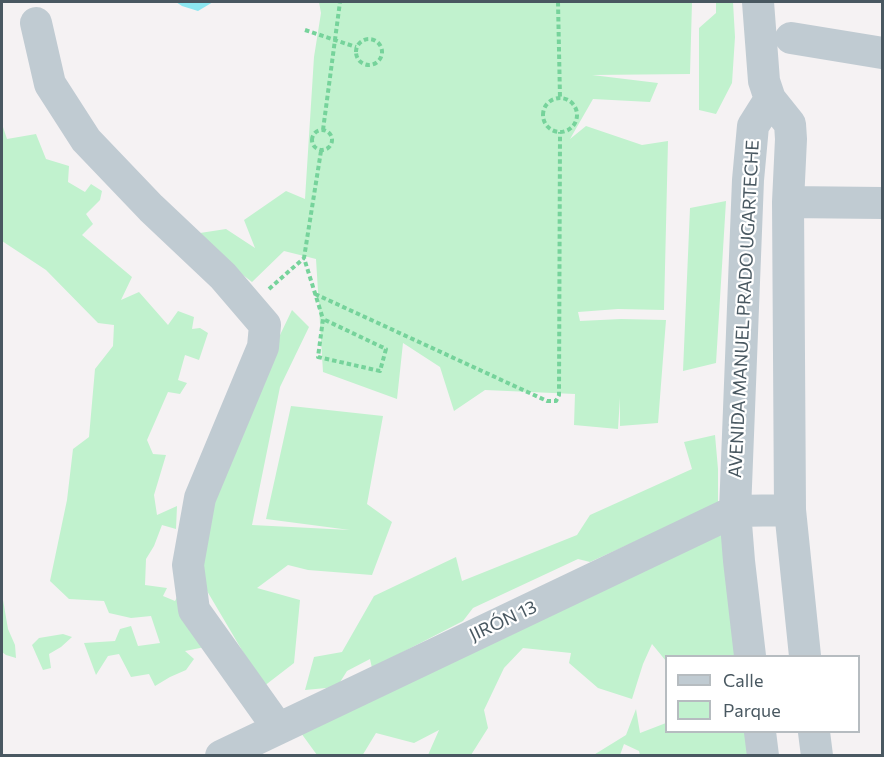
<!DOCTYPE html>
<meta charset="utf-8">
<style>
body{margin:0}
#map{position:relative;width:884px;height:757px;overflow:hidden;background:#f5f2f3;font-family:Commissioner,sans-serif}
canvas{display:block}
.frame{position:absolute;inset:0;border:3px solid #495861;pointer-events:none}
.legend{position:absolute;left:665px;top:655px;width:195px;height:78px;box-sizing:border-box;background:#fff;border:2px solid #b6bcc0;margin:0;padding:8px 10px;list-style:none;font-size:18px;color:#495861}
.legend li{display:flex;align-items:center;gap:12px;height:30px}
.legend b{width:30px;border:2px solid #b6bcc0}
</style>
<div id="map">
<canvas width="884" height="757"></canvas>
<div class="frame"></div>
<ul class="legend">
<li><b style="height:8px;background:#c0cbd2"></b>Calle</li>
<li><b style="height:16px;background:#c1f2ce"></b>Parque</li>
</ul>
</div>
<script>
const g = document.querySelector('canvas').getContext('2d');
g.lineJoin = 'round';
function fill(path, color) { g.fillStyle = color; g.fill(path, 'evenodd'); }
const poly = rows => new Path2D(rows.map(r => 'M' + r).join(''));
function stroke(path, color, width, dash) { g.strokeStyle = color; g.lineWidth = width; g.lineCap = dash ? 'butt' : 'round'; g.setLineDash(dash || []); g.stroke(path); }
function label(font, color, halo, rows, align = 'center') {
  g.font = font + ' Commissioner,sans-serif'; g.lineWidth = 4.5; g.setLineDash([]); g.textBaseline = 'middle'; g.strokeStyle = halo; g.fillStyle = color; for (const [text, x, y, turn = 0] of rows) {
    g.save(); g.translate(x, y); g.rotate((+turn || 0) * Math.PI / 180); g.textAlign = isNaN(turn) ? turn : align; if (halo) g.strokeText(text, 0, 0); g.fillText(text, 0, 0); g.restore();
  }
}
const green = poly([
 [319,2,692,2,690,74,592,75,658,83,650,102,593,99,570,139,586,126,642,145,668,141,664,310,618,309,578,312,580,321,621,319,666,320,658,423,620,426,620,398,618,429,574,425,575,394,485,390,454,411,440,367,403,343,397,399,323,372,316,259,284,251,252,282,213,252,200,233,226,229,255,248,244,220,286,191,305,199,314,57,321,13],
 [716,2,733,2,735,37,732,83,716,114,699,110,699,28,716,13],
 [2,124,7,139,36,134,46,159,69,166,68,182,85,192,91,184,102,191,100,200,86,214,93,224,82,235,132,277,121,300,139,292,168,325,178,311,194,317,192,329,200,328,208,333,199,360,185,355,178,380,187,383,180,394,168,392,147,440,153,454,166,455,154,495,157,515,177,506,176,529,162,525,154,546,146,559,145,585,167,588,163,596,175,601,182,588,210,646,185,651,194,659,186,670,170,677,155,686,149,674,131,677,119,654,108,656,96,675,84,643,115,641,120,629,131,626,138,646,160,643,151,616,131,618,109,613,104,601,69,599,50,581,67,500,73,449,89,437,95,369,113,346,114,325,98,323,46,270,2,241],
 [726,201,716,363,683,371,690,208],
 [292,310,309,327,280,387,252,525,350,530,266,519,291,406,383,416,367,504,392,522,372,575,308,570,288,565,257,588,300,600,294,663,259,690,246,657,197,574,197,553,228,457,268,360],
 [715,435,718,469,718,504,590,562,578,559,473,608,463,621,372,668,370,659,347,671,337,687,305,690,314,657,342,652,374,596,456,557,462,581,577,535,590,515,692,469,684,442],
 [728,527,741,656,666,656,666,661,652,644,643,664,632,699,598,688,569,663,571,653,523,648,504,668,484,710,488,728,471,755,428,755,439,730,414,743,376,733,362,756,317,755,301,733],
 [2,594,8,629,15,645,16,658,6,655,2,652],
 [63,634,72,637,61,647,49,654,51,668,43,670,32,645,39,638],
 [636,709,640,733,666,723,666,732,749,732,751,755,640,755,639,751,624,744,620,755,592,756,626,735]
]);
const water = poly([
 [176,2,213,2,198,11,182,6]
]);
const path = poly([
 [558,2,560,98],
 [305,30,356,47],
 '356 52a13 13 0 1 1 26 0a13 13 0 1 1-26 0Z',
 '543 115a17 17 0 1 1 34 0a17 17 0 1 1-34 0Z',
 '312 140a10 10 0 1 1 20 0a10 10 0 1 1-20 0Z',
 [323,130,340,2],
 [321,151,304,258,323,319,318,357,380,371,386,349,323,319],
 [269,289,304,258],
 [315,294,547,401,556,401,559,395,560,132]
]);
const minor = poly([
 [758,2,764,81,770,99,790,124,791,139,788,202,790,510,805,656],
 [36,23,50,84,86,140,151,208,223,276,265,325,263,347,200,498,188,565,194,610,278,728],
 [791,38,882,53],
 [788,202,882,203],
 [750,656,739,561,735,511,748,180,753,126,770,99],
 [760,732,763,756],
 [814,732,817,756],
 [221,756,735,511,790,510]
]);
const streetNames = [
 ["AVENIDA MANUEL PRADO UGARTECHE",744,309,-87],
 ["JIRÓN 13",503,621,-25]
];
fill(green, '#c1f2ce');
fill(water, '#8ce7f1');
stroke(path, '#76d39b', 4, [4.5, 3]);
stroke(minor, '#c0cbd2', 32);
label('18px', '#495861', '#fff', streetNames);
</script>
